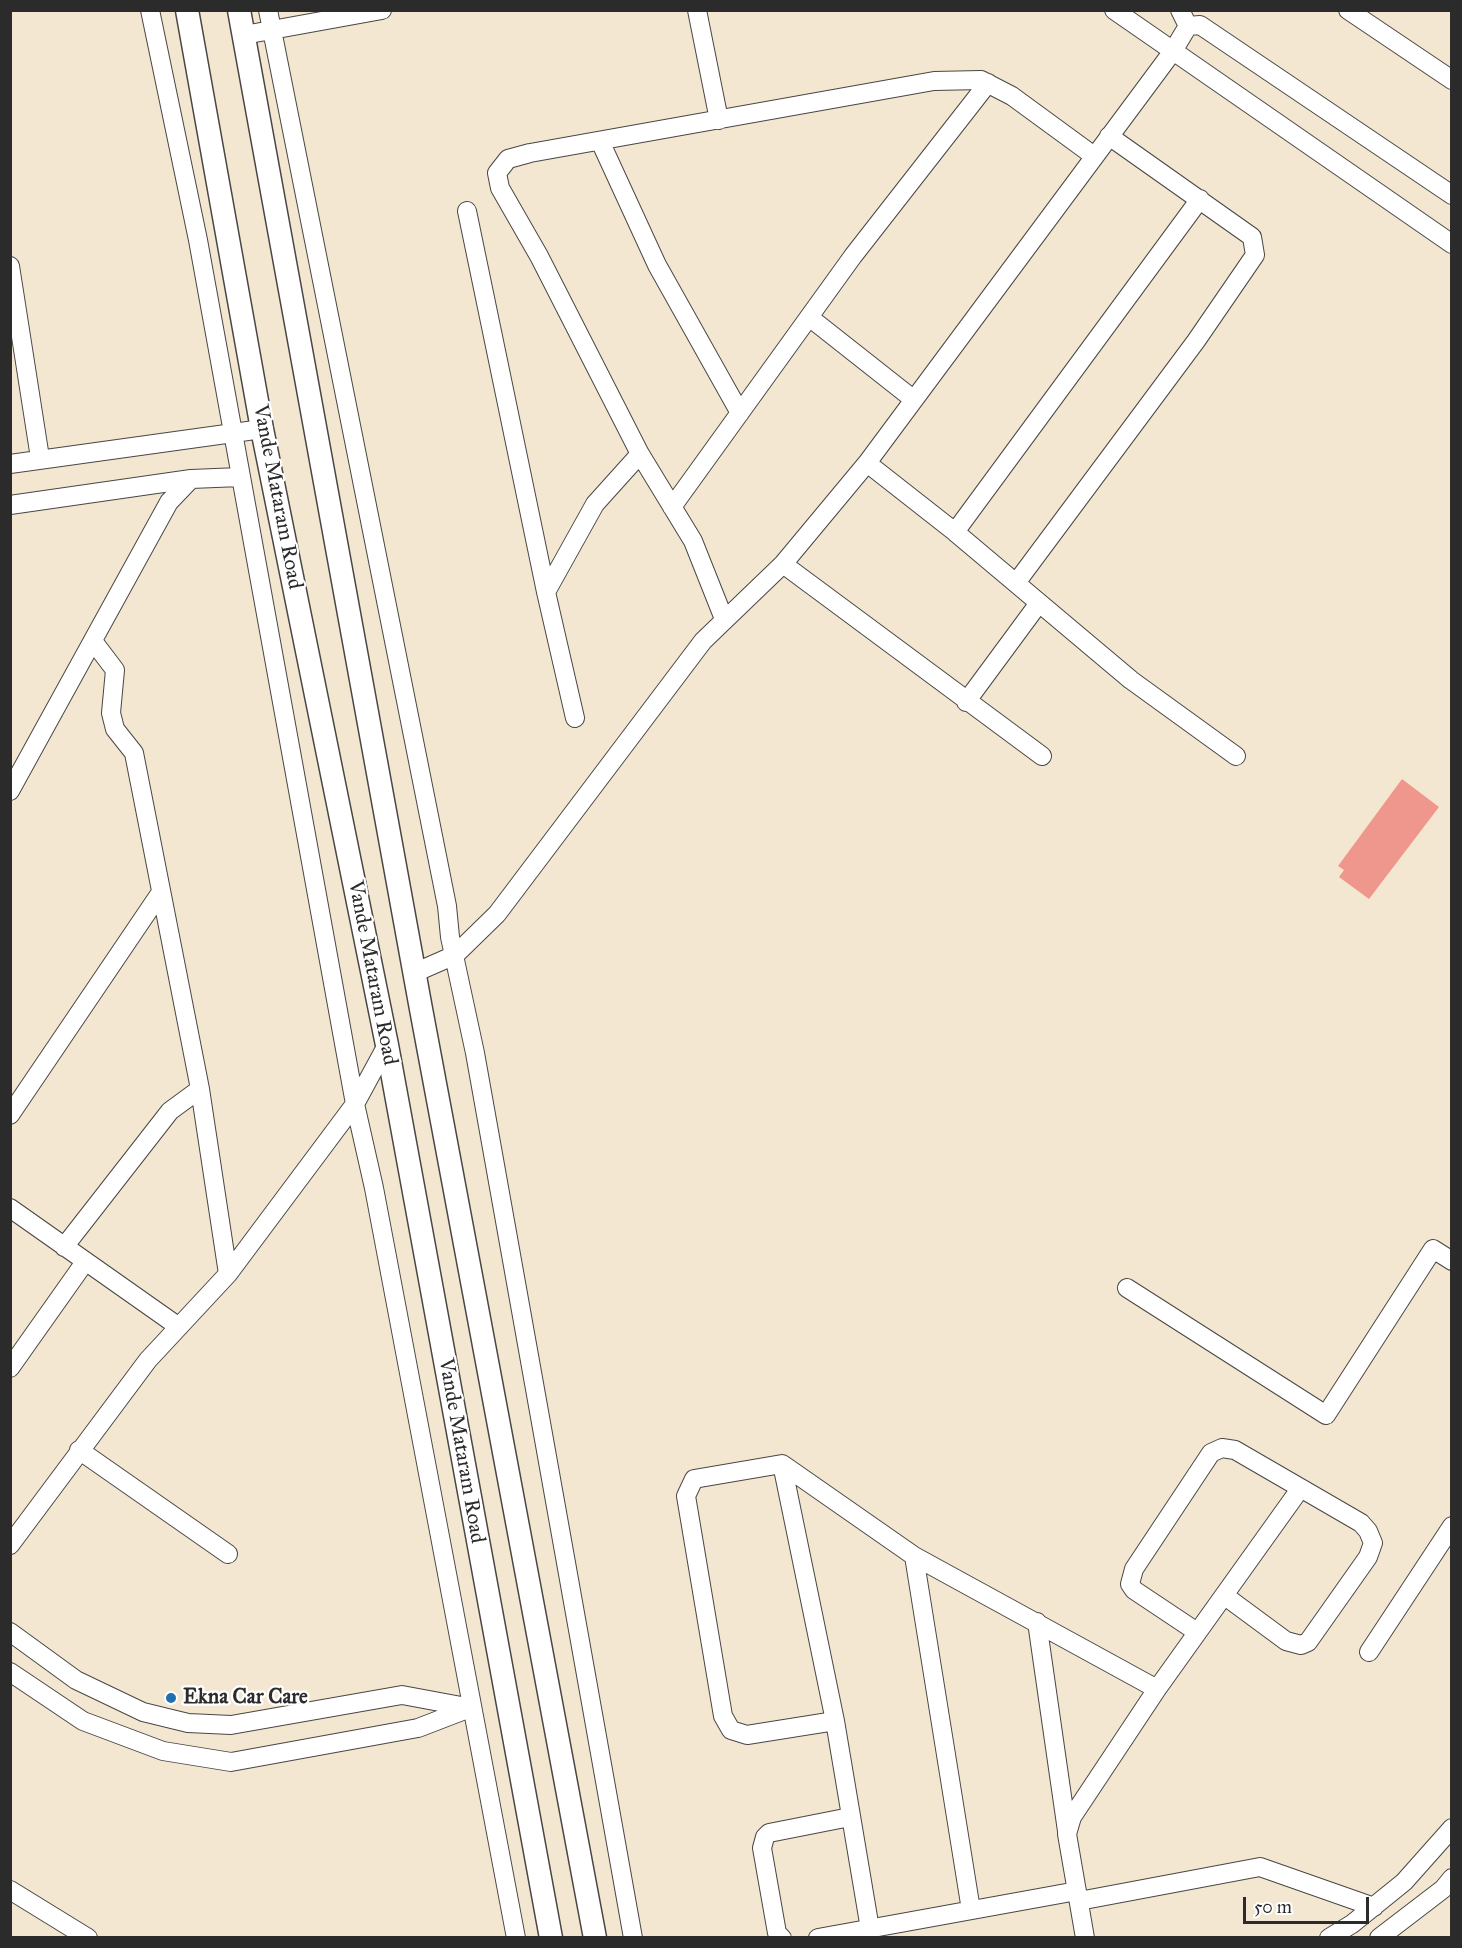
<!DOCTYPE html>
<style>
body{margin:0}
#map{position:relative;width:1462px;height:1948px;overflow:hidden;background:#f4e7d1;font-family:"IM FELL Great Primer",serif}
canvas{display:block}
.frame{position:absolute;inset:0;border:12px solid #2b2b2b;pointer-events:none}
.scale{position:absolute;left:1243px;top:1897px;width:126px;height:27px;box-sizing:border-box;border:3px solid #2b2b2b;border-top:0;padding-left:8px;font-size:18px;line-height:21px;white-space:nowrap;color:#2b2b2b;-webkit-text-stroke:4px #fff;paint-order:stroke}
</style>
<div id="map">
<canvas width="1462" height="1948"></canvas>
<div class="frame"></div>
<div class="scale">50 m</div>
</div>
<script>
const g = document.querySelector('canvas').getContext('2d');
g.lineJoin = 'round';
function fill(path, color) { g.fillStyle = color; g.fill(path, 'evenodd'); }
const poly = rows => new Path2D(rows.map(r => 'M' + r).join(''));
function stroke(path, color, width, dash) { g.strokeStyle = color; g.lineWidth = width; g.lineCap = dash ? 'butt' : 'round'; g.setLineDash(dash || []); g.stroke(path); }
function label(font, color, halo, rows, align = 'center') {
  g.font = font + ' "IM FELL Great Primer",serif'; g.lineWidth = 4.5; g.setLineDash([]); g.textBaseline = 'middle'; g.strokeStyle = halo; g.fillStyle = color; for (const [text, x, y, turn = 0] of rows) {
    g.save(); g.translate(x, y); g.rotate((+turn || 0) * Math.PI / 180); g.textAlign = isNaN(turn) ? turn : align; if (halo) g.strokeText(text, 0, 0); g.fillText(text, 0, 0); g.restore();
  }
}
const building = poly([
 [1402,779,1439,807,1369,899,1339,877,1344,870,1338,866]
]);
const minor = poly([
 [150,10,198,240,355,1104,374,1188,516,1938],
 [268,10,447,906,450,937,475,1053,633,1938],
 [697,10,719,120],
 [1114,10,1452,244],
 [1180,10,1188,26,1200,25,1452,195],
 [1348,10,1452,80],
 [244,35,382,10],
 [600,141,657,265,740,413],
 [467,211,546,592,575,718],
 [10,266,40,458],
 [809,317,913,399],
 [867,463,955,532,1131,680,1236,756],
 [10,464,262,429],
 [10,505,191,479,240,477],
 [672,507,853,256,988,83],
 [955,532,1200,199],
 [783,564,1042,756],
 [1016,583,1196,341,1255,255,1252,237,1109,136],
 [546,592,595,504,640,454],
 [724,619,693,541,640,454,539,256,500,188,497,173,508,159,530,153,934,81,981,80,1012,96,1094,156],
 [93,641,115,670,111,713,115,729,134,753,200,1089,228,1274],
 [966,702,1039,603],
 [10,791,169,502,191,479],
 [414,973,455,955,497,914,703,641,783,564,867,463,1173,51,1188,26],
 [10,1115,161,892],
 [10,1208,179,1327],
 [64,1247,170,1111,200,1089],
 [1127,1288,1326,1415,1433,1249,1452,1261],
 [10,1368,85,1262],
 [79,1450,228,1554],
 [782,1464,835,1721,870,1929],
 [10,1545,148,1360,228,1274,355,1104,387,1045],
 [914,1556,971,1910],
 [1037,1622,1067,1831],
 [10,1632,76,1680,143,1712,188,1723,231,1725,402,1695,472,1708],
 [1197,1632,1134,1590,1130,1584,1134,1569,1211,1453,1222,1448,1235,1450,1361,1523,1368,1531,1373,1543,1368,1557,1308,1642,1301,1645,1286,1641,1225,1596],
 [1369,1652,1452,1526],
 [10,1672,83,1721,163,1751,231,1762,418,1728,470,1708],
 [835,1721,747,1735,731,1730,723,1716,686,1496,694,1479,782,1464,914,1556,1157,1689],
 [10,1890,88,1938],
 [1079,1901,1260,1867,1374,1907],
 [782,1938,777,1933,762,1848,765,1837,769,1833,850,1817],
 [818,1938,1077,1891],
 [1085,1938,1067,1834,1072,1817,1157,1689,1300,1489],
 [1329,1938,1352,1924,1404,1882,1452,1828],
 [1379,1938,1443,1889,1452,1878]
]);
const major = poly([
 [187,10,262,429,387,1045,551,1938],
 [239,10,421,1009,595,1938]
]);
const markers = [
 [171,1698,6,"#1f6fb2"]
];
const streetNames = [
 ["Vande Mataram Road",277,497,79],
 ["Vande Mataram Road",372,973,79],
 ["Vande Mataram Road",461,1451,80]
];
const poiNames = [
 ["Ekna Car Care",183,1698]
];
fill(building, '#ef978c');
stroke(minor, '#494744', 20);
stroke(major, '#494744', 25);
stroke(minor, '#fff', 18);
stroke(major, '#fff', 22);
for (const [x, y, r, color] of markers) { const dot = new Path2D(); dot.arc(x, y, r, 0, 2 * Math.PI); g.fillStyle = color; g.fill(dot); stroke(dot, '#fff', 2); }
label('21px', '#2b2b2b', '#fff', streetNames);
label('bold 21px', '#2b2b2b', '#fff', poiNames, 'left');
</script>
